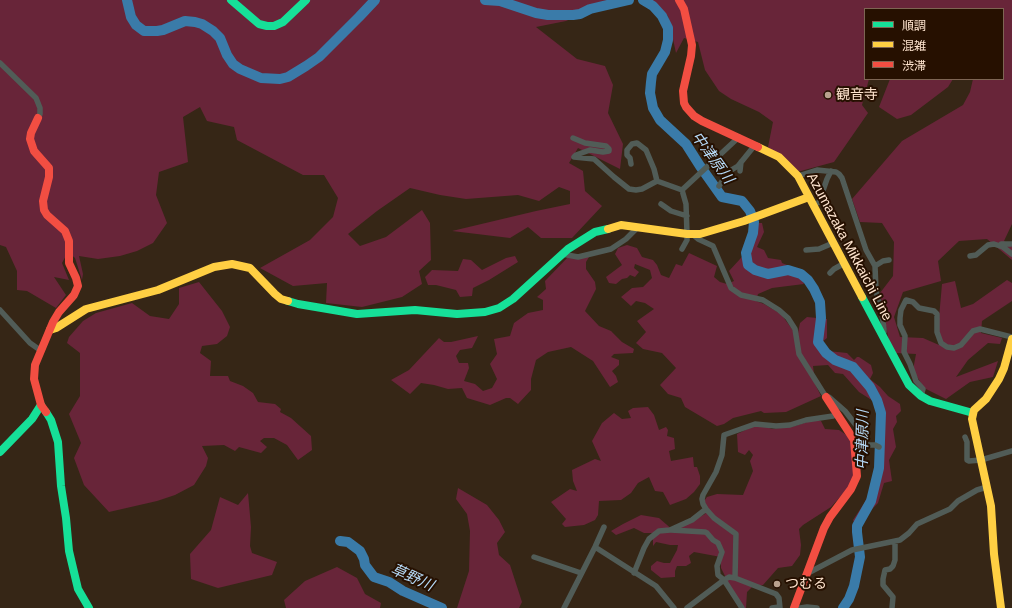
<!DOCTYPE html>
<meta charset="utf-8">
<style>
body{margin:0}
#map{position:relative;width:1012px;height:608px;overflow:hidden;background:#362616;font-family:Helvetica,"Noto Sans JP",sans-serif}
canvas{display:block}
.legend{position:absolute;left:864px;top:8px;width:140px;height:72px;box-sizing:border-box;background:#261000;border:1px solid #7d6553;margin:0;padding:5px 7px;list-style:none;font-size:12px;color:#ffe5cf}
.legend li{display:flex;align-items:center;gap:8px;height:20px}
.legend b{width:20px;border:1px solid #7d6553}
</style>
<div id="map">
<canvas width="1012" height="608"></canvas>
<ul class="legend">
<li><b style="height:5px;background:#16e098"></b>順調</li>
<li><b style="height:5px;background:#ffcf43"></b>混雑</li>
<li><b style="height:5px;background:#f24e42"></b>渋滞</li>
</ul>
</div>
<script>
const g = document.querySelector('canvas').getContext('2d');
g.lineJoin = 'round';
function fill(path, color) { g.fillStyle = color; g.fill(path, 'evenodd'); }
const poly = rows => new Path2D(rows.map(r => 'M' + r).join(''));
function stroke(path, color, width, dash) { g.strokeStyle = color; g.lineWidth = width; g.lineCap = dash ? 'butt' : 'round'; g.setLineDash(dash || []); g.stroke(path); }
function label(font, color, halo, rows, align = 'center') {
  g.font = font + ' Helvetica,"Noto Sans JP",sans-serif'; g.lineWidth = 4; g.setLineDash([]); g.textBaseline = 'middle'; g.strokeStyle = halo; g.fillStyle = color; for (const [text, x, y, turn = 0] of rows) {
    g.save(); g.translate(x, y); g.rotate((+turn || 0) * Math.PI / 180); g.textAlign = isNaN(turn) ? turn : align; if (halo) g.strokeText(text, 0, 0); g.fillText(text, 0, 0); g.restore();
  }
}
const green = poly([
 [0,0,618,0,607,2,566,21,536,27,577,59,605,66,613,85,608,113,623,144,620,169,578,148,569,163,583,171,585,191,602,206,572,238,541,238,528,227,510,238,452,231,536,211,570,204,570,191,559,187,539,201,518,195,466,199,440,195,410,188,377,211,348,234,360,246,386,237,422,210,430,223,431,260,419,271,422,284,402,297,362,307,326,303,327,283,293,286,260,268,310,240,333,217,338,198,324,175,303,175,237,140,234,127,207,121,200,107,183,117,188,162,159,172,156,195,167,223,153,243,137,251,120,256,98,259,79,256,83,274,82,280,75,258,68,252,62,263,69,280,54,277,66,295,56,308,27,291,17,290,17,271,6,247,0,245],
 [649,0,1012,0,1012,224,1004,241,1012,247,1012,260,987,239,959,241,938,261,941,281,903,292,894,317,900,337,923,338,939,345,939,318,942,284,955,281,961,308,973,304,1007,280,1012,283,1012,301,982,321,981,333,1002,338,1000,344,988,343,968,360,956,377,998,361,993,377,970,382,946,399,924,388,913,370,916,354,896,353,889,342,880,293,893,276,894,242,882,223,860,222,852,199,902,141,963,105,970,92,973,79,1003,79,1003,9,865,9,865,79,869,79,862,105,868,113,834,162,797,172,768,147,773,122,759,112,731,99,719,91,705,70,698,42,684,38,676,53,668,16],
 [890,79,953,79,948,87,911,115,897,119,879,107],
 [757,223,762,223,764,232,757,247,764,250,768,258,781,260,782,263,787,265,777,269,781,276,791,273,799,275,804,284,772,288,758,294,756,301,764,304,781,314,792,329,798,333,800,323,807,317,827,319,827,338,822,342,823,345,828,351,847,353,854,360,857,357,859,357,871,365,873,373,870,379,880,387,888,396,900,404,901,411,896,416,897,422,893,429,896,447,889,460,892,481,884,483,878,503,869,512,866,519,855,524,853,520,865,502,873,484,877,461,878,436,885,421,881,406,859,392,843,374,835,373,828,365,813,366,815,384,821,396,786,412,764,413,761,411,733,418,724,424,717,426,685,407,681,398,668,394,660,385,676,368,662,353,643,349,636,343,646,332,637,321,654,309,645,303,636,301,631,306,621,297,632,288,643,287,652,278,650,270,635,264,634,268,639,272,635,277,630,275,627,278,622,279,616,284,609,283,606,277,622,265,615,254,618,248,627,245,637,248,642,257,653,260,657,265,661,275,669,278,676,264,682,266,689,253,717,266,714,277,720,282,727,284,734,281,729,271,751,247],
 [515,256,518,262,489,280,473,288,472,296,460,297,456,290,436,285,428,285,425,277,432,270,458,271,463,259,471,260,482,270,506,258],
 [568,257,589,257,586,262,586,269,595,282,596,289,585,311,599,326,611,331,622,342,634,349,633,353,614,354,611,357,619,360,619,365,612,371,616,376,618,382,610,387,593,361,571,347,548,352,536,360,531,379,531,390,518,404,510,398,506,398,490,405,467,398,462,388,448,389,434,385,421,383,410,394,391,380,409,370,439,338,444,342,451,342,478,336,472,348,460,350,456,356,459,363,468,363,469,368,464,381,475,384,483,391,492,388,497,379,490,364,497,354,494,339,510,336,514,323,528,313,543,310,543,300,537,297,546,289,545,281],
 [199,282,222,311,230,327,227,336,217,344,202,346,200,353,211,361,210,376,228,376,230,381,243,386,253,393,258,402,275,404,281,409,280,412,291,418,311,436,312,450,298,460,287,445,274,438,264,438,260,441,267,447,261,453,239,447,235,451,224,445,202,446,208,458,206,466,194,485,175,495,157,501,109,512,84,485,74,458,81,443,69,414,80,396,80,353,67,343,69,337,83,321,96,313,132,303,150,316,169,319,179,304,179,288],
 [648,407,654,415,659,430,666,427,668,430,667,436,674,438,675,449,669,451,671,461,693,457,694,467,697,467,700,476,700,484,694,492,686,499,670,505,663,492,655,491,649,477,638,483,631,493,621,500,599,501,598,515,595,520,584,525,565,527,562,524,566,519,551,502,570,489,577,491,573,481,572,470,595,459,601,461,592,441,602,423,614,413,622,419,631,418,628,411,633,408],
 [810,421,821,421,825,429,839,430,845,434,852,441,854,476,848,488,831,507,803,525,799,529,801,545,800,555,792,566,778,568,763,585,752,587,747,592,746,608,744,608,732,590,721,568,721,557,694,552,689,556,691,563,686,566,677,566,675,571,675,577,661,578,651,570,651,566,657,561,664,563,670,563,677,550,678,545,670,545,656,542,653,546,653,533,644,533,634,528,616,535,611,531,623,524,641,515,659,518,674,531,705,514,707,508,704,501,707,497,717,494,743,495,753,471,750,461,753,455,749,450,745,455,738,452,737,434,756,425,764,426,772,429,795,426],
 [458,488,487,505,499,520,505,532,497,543,499,555,510,565,522,602,519,608,457,608,469,571,470,531,467,514,456,499],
 [248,493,251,527,250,546,252,553,277,562,272,575,218,588,191,579,190,554,211,530,220,497,238,505],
 [337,567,357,578,365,594,381,603,380,608,286,608,284,600,305,581]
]);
const river = poly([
 [127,0,131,17,136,25,144,31,157,31,163,30,185,21,195,22,202,24,213,31,220,38,227,55,233,64,240,69,261,78,280,79,288,77,306,66,319,57,359,17,375,0],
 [485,0,500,1,536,13,548,15,573,15,580,14,590,9,629,0],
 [643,0,653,6,662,16,668,28,668,40,665,52,652,74,651,82,650,93,653,108,660,120,686,144,700,166,722,197,742,201,750,211,754,222,753,233,746,253,748,265,755,270,768,274,788,270,801,274,808,280,814,289,820,302,821,318,818,342,826,353,835,360,853,367,870,387,877,400,881,413,879,468,871,501,857,526,857,532,860,557,854,586,849,599,843,608],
 [340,541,348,542,360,551,364,559,365,565,374,577,389,582,403,591,442,608]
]);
const street = poly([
 [0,63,36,98,40,108,40,114,38,118],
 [573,138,585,143,606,146,609,149,609,151,603,152,590,150,576,155,574,157,594,159,614,177,629,189,636,190,642,189,657,181,682,190],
 [631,164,630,158,627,155,627,150,632,144,637,143,646,150,654,169,657,181],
 [740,171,741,162],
 [798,176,817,170,836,172,839,174,842,178,866,250,875,266,876,290,878,300,881,306,884,329,884,332,882,335],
 [719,186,728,172,738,166,755,145],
 [682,190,739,137],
 [682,190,686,204,687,234,687,240,682,249],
 [661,204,671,211,687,216],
 [813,205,819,202,827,179,831,171],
 [692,234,698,239,713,246,731,288,741,295,763,300,779,310,788,318,795,329,799,354,826,397,829,397,845,411,859,429,864,443,868,445,875,445,879,447],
 [1000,246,1001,244,1012,244],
 [806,250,819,249,833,243],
 [562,254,578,257,611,249,626,239,637,228],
 [970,256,976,255,988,245,994,244,1003,247,1012,254],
 [875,266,883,261,889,260],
 [830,273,834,269,843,264],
 [0,310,30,343,40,350],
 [921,396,923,389,916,381,910,364,904,352,905,336,900,325,900,318,901,310,906,300,913,302,919,308,934,311,937,314,937,332,941,343,947,347,954,348,961,345,973,331,980,329,1012,337],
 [965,437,967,442,967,460,969,461,981,460,1012,451],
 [706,509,714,518,736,534,735,578],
 [671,530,705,532,707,533,713,540,718,543,722,552,717,566,718,575,724,580,742,608],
 [595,547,656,586,674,608],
 [534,557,581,573],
 [807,571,810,572,852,550,900,540,909,533,917,524,950,509,958,501,977,490,987,487],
 [634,573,644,548,649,539,659,531,670,530,692,520,706,509,703,504,702,499,703,495,716,472,722,455,724,435,755,424,776,426,790,425,806,420,833,416,837,414],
 [564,608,595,547,604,527],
 [687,608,724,580,729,577,735,578,776,594,779,598,780,608],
 [772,608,779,607],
 [800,608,807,607,817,608],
 [892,608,893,597,883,585,883,579,885,570,890,569,893,566,895,560,895,542]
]);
const fast = poly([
 [231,0,259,24,267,26,274,26,283,22,306,0],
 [862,297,909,385,921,396,930,401,973,413],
 [288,301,298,304,357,314,415,310,457,314,485,312,499,308,513,299,568,249,595,232,608,229],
 [46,412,51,420,58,442,61,486,66,518,69,551,78,589,89,608],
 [0,452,32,419,41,405]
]);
const slow = poly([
 [758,147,779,157,798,176,862,297],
 [608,229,621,225,687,234,700,234,744,221,809,197],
 [50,330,56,328,86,309,158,290,214,267,232,264,250,268,275,294,281,299,288,301],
 [1001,608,994,554,991,506,972,419,974,410,986,399,999,379,1004,368,1012,339]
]);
const jam = poly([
 [679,0,684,9,692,45,691,56,683,91,684,103,686,107,694,116,702,121,758,147],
 [38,118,31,133,30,139,34,151,49,168,49,177,43,201,44,210,47,215,65,231,69,241,69,263,76,278,78,286,74,295,59,312,53,322,35,365,34,379,41,405,46,412],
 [794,608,824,528,830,517,851,489,857,476,854,440,826,397]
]);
const markers = [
 [828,95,4,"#b9a28e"],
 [777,584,4,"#b9a28e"]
];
const poiNames = [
 ["観音寺",836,95],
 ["つむる",785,584]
];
const streetNames = [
 ["Azumazaka Mikkaichi Line",849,247,62]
];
const waterNames = [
 ["中津原川",712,158,54],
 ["中津原川",863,440,-89],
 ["草野川",412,578,24]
];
fill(green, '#682539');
stroke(river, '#3a7ba9', 10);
stroke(street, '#515c57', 5.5);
stroke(fast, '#16e098', 8);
stroke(slow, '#ffcf43', 8);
stroke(jam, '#f24e42', 8);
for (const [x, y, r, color] of markers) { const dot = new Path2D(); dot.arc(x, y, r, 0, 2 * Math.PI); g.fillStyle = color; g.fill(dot); stroke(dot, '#261000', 1.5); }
label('14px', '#ffe5cf', '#261000', poiNames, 'left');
label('14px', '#ffe5cf', '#261000', streetNames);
label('italic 15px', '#b5d9f6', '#261000', waterNames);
</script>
